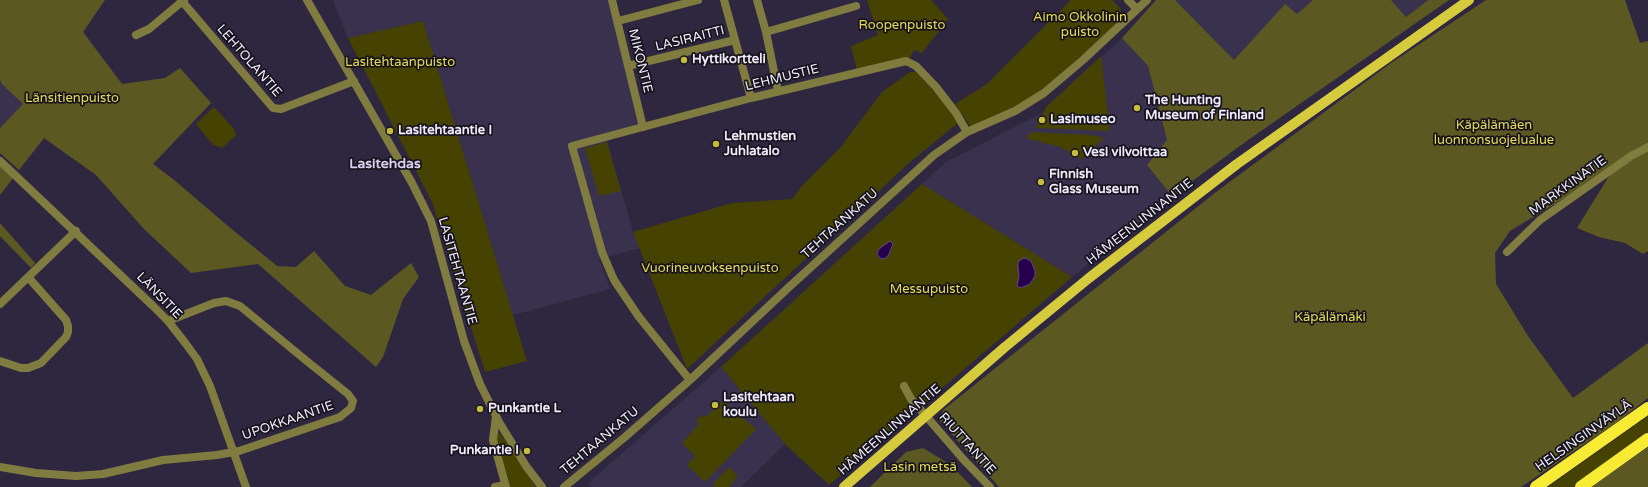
<!DOCTYPE html>
<meta charset="utf-8">
<style>
body{margin:0}
canvas{display:block;background:#2f2740}
</style>
<canvas width="1648" height="487"></canvas>
<script>
const g = document.querySelector('canvas').getContext('2d');
g.lineJoin = 'round';
function fill(path, color) { g.fillStyle = color; g.fill(path, 'evenodd'); }
const poly = rows => new Path2D(rows.map(r => 'M' + r).join(''));
function stroke(path, color, width, dash) { g.strokeStyle = color; g.lineWidth = width; g.lineCap = dash ? 'butt' : 'round'; g.setLineDash(dash || []); g.stroke(path); }
function label(font, color, halo, rows, align = 'center') {
  g.font = font + ' "Varela Round",sans-serif'; g.lineWidth = 3.5; g.setLineDash([]); g.textBaseline = 'middle'; g.strokeStyle = halo; g.fillStyle = color; for (const [text, x, y, turn = 0] of rows) {
    g.save(); g.translate(x, y); g.rotate((+turn || 0) * Math.PI / 180); g.textAlign = isNaN(turn) ? turn : align; if (halo) g.strokeText(text, 0, 0); g.fillText(text, 0, 0); g.restore();
  }
}
const built = poly([
 [333,0,612,0,643,127,606,137,633,232,640,248,599,259,610,289,513,315,423,21,348,38],
 [1175,0,1313,0,1297,14,1285,4,1234,60],
 [1391,0,1428,0,1406,17],
 [1122,38,1148,66,1167,140,1147,165,1172,196,1072,277,922,184,946,162,1044,112],
 [0,80,2,84,23,104,0,128],
 [721,367,785,444,741,487,592,487,588,483]
]);
const green = poly([
 [867,0,931,0,948,19,922,53,914,50,909,59,857,70,851,46,878,35],
 [1071,0,1112,0,1120,8,1123,19,1044,90,1014,108,971,127,955,104,987,84],
 [423,21,527,361,485,372,432,202,348,38],
 [1101,56,1110,131,1036,128,1046,107],
 [910,72,916,72,944,102,958,123,910,162,687,369,633,232,732,203,792,199,802,186,840,148,882,92],
 [214,107,234,129,236,135,222,148,213,145,196,124],
 [1032,132,1092,135,1104,138,1082,159,1060,147,1026,138],
 [607,142,621,191,599,196,585,148],
 [922,184,1072,277,829,485,785,444,721,367],
 [723,401,756,429,705,482,687,465,695,456,682,443,699,424,696,421,702,415,706,417],
 [1648,416,1648,434,1627,450,1573,487,1548,487],
 [496,433,500,433,536,487,510,487,495,439],
 [729,467,738,476,737,477,729,487,714,487,713,484]
]);
const forest = poly([
 [0,0,105,0,83,32,122,84,165,78,180,68,211,103,153,164,173,179,228,226,277,266,296,267,314,251,345,286,371,295,411,263,419,277,403,299,383,357,376,367,258,264,191,273,144,229,96,175,44,138,19,170,0,153,0,128,23,104,2,84,0,80],
 [1156,0,1175,0,1234,60,1285,4,1297,14,1313,0,1391,0,1406,17,1428,0,1449,0,1248,140,1172,196,1147,165,1167,140,1148,66,1122,38],
 [1486,0,1625,0,1640,43,1648,41,1648,251,1643,254,1625,243,1599,237,1577,228,1614,168,1510,231,1495,253,1496,284,1528,336,1573,398,1648,343,1648,398,1617,422,1521,487,999,487,939,420,943,410,1216,192,1391,63],
 [0,166,13,178,0,195],
 [0,223,35,263,31,268,1,237,0,237],
 [1648,447,1648,487,1591,487],
 [923,448,951,465,972,487,870,487,906,452]
]);
const water = poly([
 [890,241,893,244,888,256,884,259,880,258,877,254,879,249,890,241],
 [1025,258,1031,261,1035,271,1035,276,1030,284,1021,288,1017,286,1019,276,1018,266,1018,262,1022,259,1025,258]
]);
const minor = poly([
 [181,0,273,108,281,109,354,81],
 [307,0,412,183,431,221,464,341,480,384,499,422,526,466,542,487],
 [612,0,643,127],
 [724,0,751,98],
 [757,0,766,32,856,6],
 [1128,0,1137,9],
 [618,21,698,0],
 [766,32,778,91],
 [136,35,149,29,184,0],
 [628,66,735,40],
 [0,161,153,306,168,321,186,344,197,359,210,386,246,487],
 [1507,252,1540,220,1631,156,1648,147],
 [0,304,76,231],
 [0,361,21,368,28,368,41,363,66,337,68,332,68,326,66,320,28,277],
 [690,380,639,317,614,280,602,252,572,146,751,98,906,61,916,66,936,87,956,113,967,132],
 [904,386,911,399,926,416,963,459,990,487],
 [496,416,493,440,506,487],
 [0,467,36,473,76,476,103,474,163,460,217,455,239,451,340,417,351,408,353,401,348,394,308,362,240,306,226,301,214,303,168,321],
 [495,487,505,485],
 [564,487,625,437,690,380,788,288,934,155,967,132,1015,111,1044,93,1083,60,1147,0]
]);
const major = poly([
 [844,487,1005,347,1089,278,1237,164,1469,0]
]);
const highway = poly([
 [1536,487,1648,408],
 [1581,487,1648,439]
]);
const markers = [
 [684,60,4,"#c5bc3d"],
 [1137,108,4,"#c5bc3d"],
 [1042,120,4,"#c5bc3d"],
 [390,131,4,"#c5bc3d"],
 [716,144,4,"#c5bc3d"],
 [1075,153,4,"#c5bc3d"],
 [1041,182,4,"#c5bc3d"],
 [715,405,4,"#c5bc3d"],
 [480,409,4,"#c5bc3d"],
 [527,451,4,"#c5bc3d"]
];
const parkNames = [
 ["Aimo Okkolinin",1080,18],
 ["puisto",1080,33],
 ["Roopenpuisto",902,26],
 ["Lasitehtaanpuisto",400,63],
 ["Länsitienpuisto",72,99],
 ["Käpälämäen",1494,126],
 ["luonnonsuojelualue",1494,141],
 ["Vuorineuvoksenpuisto",710,269],
 ["Messupuisto",929,290],
 ["Käpälämäki",1330,318],
 ["Lasin metsä",920,468]
];
const streetNames = [
 ["LASIRAITTI",690,39,-14],
 ["LEHTOLANTIE",249,61,49],
 ["MIKONTIE",640,61,76],
 ["LEHMUSTIE",782,78,-14],
 ["MARKKINATIE",1568,186,-36],
 ["HÄMEENLINNANTIE",1140,222,-38],
 ["TEHTAANKATU",840,224,-42],
 ["LASITEHTAANTIE",457,271,74],
 ["LÄNSITIE",159,296,46],
 ["UPOKKAANTIE",288,421,-19],
 ["HÄMEENLINNANTIE",890,430,-41],
 ["HELSINGINVÄYLÄ",1584,436,-35],
 ["TEHTAANKATU",600,441,-40],
 ["RIUTTANTIE",967,444,48]
];
const poiNames = [
 ["Hyttikortteli",692,60],
 ["The Hunting",1145,101],
 ["Museum of Finland",1145,116],
 ["Lasimuseo",1050,120],
 ["Lasitehtaantie I",398,131],
 ["Lehmustien",724,137],
 ["Juhlatalo",724,152],
 ["Vesi vilvoittaa",1083,153],
 ["Finnish",1049,175],
 ["Glass Museum",1049,190],
 ["Lasitehtaan",723,398],
 ["koulu",723,413],
 ["Punkantie L",488,409],
 ["Punkantie I",519,451,"right"]
];
const neighbourhoodNames = [
 ["Lasitehdas",385,164]
];
fill(built, '#3a314f');
fill(green, '#464202');
fill(forest, '#5c5822');
fill(water, '#26004e');
stroke(water, '#624682', 1);
stroke(minor, '#807c3f', 8);
stroke(major, '#d6cb3c', 10);
stroke(highway, '#f8eb33', 12);
for (const [x, y, r, color] of markers) { const dot = new Path2D(); dot.arc(x, y, r, 0, 2 * Math.PI); g.fillStyle = color; g.fill(dot); stroke(dot, '#16131d', 1.5); }
label('13px', '#e7dd55', '#16131d', parkNames);
label('13px', '#efebfb', '#16131d', streetNames);
label('bold 13px', '#efebfb', '#16131d', poiNames, 'left');
label('bold 14px', '#d8d0ef', '#16131d', neighbourhoodNames);
</script>
